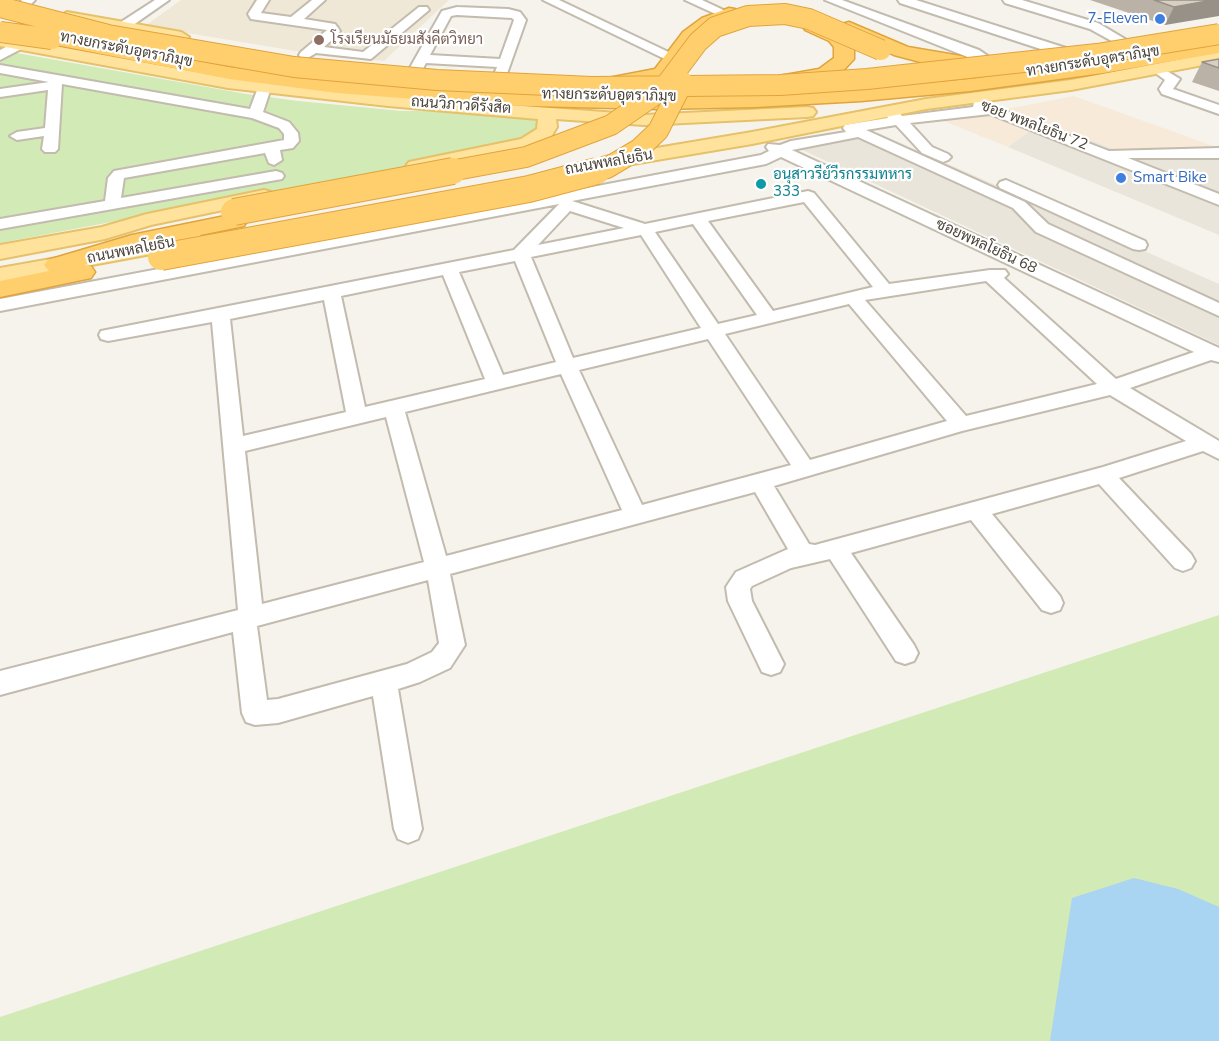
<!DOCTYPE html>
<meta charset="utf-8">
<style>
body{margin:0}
canvas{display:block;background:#f6f3ec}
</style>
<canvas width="1219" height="1041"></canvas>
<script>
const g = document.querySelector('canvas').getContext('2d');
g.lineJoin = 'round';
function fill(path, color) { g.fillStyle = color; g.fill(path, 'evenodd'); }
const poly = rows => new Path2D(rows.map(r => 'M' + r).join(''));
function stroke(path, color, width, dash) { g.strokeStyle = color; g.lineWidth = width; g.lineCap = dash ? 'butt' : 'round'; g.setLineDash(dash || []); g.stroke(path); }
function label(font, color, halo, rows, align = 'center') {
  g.font = font + ' "Nunito Sans",Sarabun,sans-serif'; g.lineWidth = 4.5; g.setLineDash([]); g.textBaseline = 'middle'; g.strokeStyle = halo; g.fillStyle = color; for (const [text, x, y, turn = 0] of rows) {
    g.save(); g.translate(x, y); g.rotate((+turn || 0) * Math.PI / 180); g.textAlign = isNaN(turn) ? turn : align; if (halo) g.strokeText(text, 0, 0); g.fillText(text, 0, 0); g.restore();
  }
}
const residential = poly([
 [1043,121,1116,150,1219,150,1219,235,1008,147],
 [878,133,1219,284,1219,345,794,146]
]);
const commercial = poly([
 [1074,96,1219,148,1219,150,1116,150,1043,121,1008,147,944,121]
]);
const education = poly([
 [181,0,449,0,384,61,308,53,145,26]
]);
const green = poly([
 [0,50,246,94,298,101,402,111,470,111,545,118,544,133,520,145,0,243],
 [1219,615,1219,1041,0,1041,0,1017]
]);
const water = poly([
 [1134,878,1178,889,1219,907,1219,1041,1050,1041,1072,898]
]);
const minor = poly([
 [22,0,35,0,23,12,15,12,13,9,22,0],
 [155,0,169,0,126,30,118,30,116,27,118,24,155,0],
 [257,0,269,0,261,13,291,17,312,0,325,0,304,19,335,24,338,28,340,31,338,34,324,47,363,52,419,7,427,7,429,10,371,59,316,53,306,59,301,58,299,55,301,52,327,30,251,19,248,14,257,0],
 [543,0,559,0,681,58,679,61,669,61,543,0],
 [685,0,702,0,732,14,726,18,722,17,685,0],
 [825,0,842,0,979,50,992,59,985,63,980,62,825,0],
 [898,0,916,0,1069,49,1071,52,1064,56,1059,55,900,3,898,0],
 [1003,0,1022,0,1098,23,1130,42,1124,46,1119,45,1090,29,1005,3,1003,0],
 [457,7,508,9,520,12,526,20,504,82,499,83,492,79,497,67,426,63,419,76,409,76,407,73,442,11,457,7],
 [457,15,512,18,514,20,500,59,430,55,451,16,457,15],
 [18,41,23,42,24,45,23,48,0,60,0,50,18,41],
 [0,65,250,109,259,85,269,85,271,88,263,112,289,122,298,133,299,141,293,148,280,150,282,160,274,165,269,163,265,153,124,178,121,198,276,171,282,173,284,176,282,179,0,229,0,219,105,201,108,178,114,171,284,140,284,134,279,128,252,118,62,84,58,149,55,152,45,152,42,149,44,136,17,140,10,136,17,132,45,128,48,90,0,97,0,89,49,82,0,73,0,65],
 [1157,65,1180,79,1173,89,1219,105,1219,114,1162,94,1159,89,1165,80,1150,69,1157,65],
 [979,101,1109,151,1219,148,1219,158,1128,158,1219,194,1219,205,990,114,910,123,932,147,948,154,951,157,948,160,943,162,922,153,896,125,866,130,1025,202,1048,224,1219,303,1219,316,1036,232,1013,208,858,137,792,150,1219,348,1219,362,1211,360,1130,388,1219,441,1219,459,1203,451,1119,478,1191,554,1195,561,1191,568,1183,571,1175,568,1099,484,992,514,1060,596,1063,603,1060,610,1051,613,1042,610,971,520,851,553,914,645,918,653,914,661,905,664,896,661,830,559,791,568,752,586,750,589,752,601,784,664,780,672,771,675,762,672,728,601,726,587,736,572,788,549,755,492,450,574,465,645,450,668,420,682,398,689,422,829,418,839,408,843,398,839,394,829,373,696,278,723,255,725,246,722,242,713,233,632,0,695,0,671,238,610,212,322,108,341,101,339,99,335,101,331,514,250,559,204,0,311,0,299,761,155,769,151,766,147,768,144,780,145,791,141,846,132,843,128,845,125,888,118,885,113,887,110,897,110,902,116,973,107,974,102,979,101],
 [781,157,1194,352,1116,379,1004,278,1008,274,1005,270,990,270,889,284,814,193,808,191,645,224,572,201,766,164,781,157],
 [804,202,873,287,773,311,708,221,804,202],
 [570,211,624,228,538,245,570,211],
 [693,224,757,315,718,324,655,232,693,224],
 [641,235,701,328,573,358,531,257,641,235],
 [515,261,556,362,503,375,459,272,515,261],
 [443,275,485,379,365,407,341,296,443,275],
 [986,281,1097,384,966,416,865,300,986,281],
 [324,300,346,412,243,436,230,319,324,300],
 [849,304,947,421,810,460,725,334,849,304],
 [708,339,791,465,642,505,579,370,708,339],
 [561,374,622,510,446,556,405,412,561,374],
 [1110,395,1186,441,1103,467,815,545,809,544,774,486,962,431,1110,395],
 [386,417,424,562,262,604,245,451,386,417],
 [428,580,439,643,432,652,407,664,278,699,267,700,257,626,428,580],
 [1006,180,1145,241,1147,245,1145,249,1139,250,1133,249,1000,188,998,185,1000,182,1006,180]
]);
const major = poly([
 [67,12,181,32,189,37,181,42,61,20,59,17,67,12],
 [0,36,228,78,388,96,644,115,807,107,813,108,816,112,813,116,807,117,644,125,556,119,557,127,551,137,534,148,416,172,409,170,406,166,409,162,521,139,537,129,538,119,388,106,228,88,0,46,0,36],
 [1219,52,1219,62,1071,90,926,109,752,144,609,168,602,166,599,162,602,158,609,156,752,132,926,99,1071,80,1219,52],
 [264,190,271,192,274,196,271,200,151,225,105,239,0,259,0,245,102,227,147,214,264,190],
 [192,234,200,235,203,240,200,245,0,282,0,268,192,234]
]);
const highway = poly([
 [729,8,735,9,738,13,735,17,714,26,697,40,669,77,643,85,610,89,603,87,600,83,603,79,655,69,683,32,702,18,729,8],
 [812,20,843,33,854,46,854,59,840,74,831,78,786,86,779,84,776,80,779,76,819,69,834,58,834,47,829,41,805,30,803,26,805,22,812,20],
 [849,22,908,47,961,56,968,58,971,62,968,66,961,68,928,64,894,55,842,32,840,28,842,24,849,22],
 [18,26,229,67,337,81,490,93,657,97,755,95,861,89,970,79,1103,61,1219,41,1219,53,1103,73,970,91,861,101,755,107,657,109,490,105,337,93,229,79,11,36,9,32,11,28,18,26],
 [235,214,244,216,247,221,244,226,137,248,84,265,91,266,95,272,91,278,0,297,0,281,49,271,44,265,48,260,132,235,235,214]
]);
const highwayBridgeFar1 = poly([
 [0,7,108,35,294,67,437,80,592,87,780,85,867,79,1097,54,1219,34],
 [0,32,52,39],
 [445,172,526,157,611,125,662,90,698,42,715,27,748,16,785,14,809,19,881,50],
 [591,172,607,168,639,149,658,131,683,82]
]);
const highwayBridge = poly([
 [234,212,453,171],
 [161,257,529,189,597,171]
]);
const wall = poly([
 [1090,0,1219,0,1165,25],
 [1219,59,1219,91,1192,82,1202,62]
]);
const shadedWall = poly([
 [1213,0,1219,0,1219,16,1165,25,1174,7]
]);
const building = poly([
 [1154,0,1213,0,1174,7,1154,0],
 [1219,59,1219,68,1202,62,1219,59]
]);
const markers = [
 [1160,19,6,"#3f7fe0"],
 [319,40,6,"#8d6e63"],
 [1121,178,6,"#3f7fe0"],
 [761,184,6,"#0f9aa8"]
];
const farShopnames = [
 ["7-Eleven",1148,19],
 ["Smart Bike",1133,178,"left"]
];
const farEducationnames = [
 ["โรงเรียนมัธยมสังคีตวิทยา",331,40]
];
const farStreetnames = [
 ["ทางยกระดับอุตราภิมุข",126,50,11],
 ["ทางยกระดับอุตราภิมุข",1093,62,-9],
 ["ทางยกระดับอุตราภิมุข",609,96,1],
 ["ถนนวิภาวดีรังสิต",461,106,4],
 ["ซอย พหลโยธิน 72",1034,126,21],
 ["ถนนพหลโยธิน",609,163,-10],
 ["ซอยพหลโยธิน 68",986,247,25],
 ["ถนนพหลโยธิน",131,251,-11]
];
const farCulturenames = [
 ["อนุสาวรีย์วีรกรรมทหาร",773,175],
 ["333",773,192]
];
fill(residential, '#eae5da');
fill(commercial, '#f7ead8');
fill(education, '#efe8d6');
fill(green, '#d2eab5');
fill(water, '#a9d4f2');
stroke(minor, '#c2bbae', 4);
stroke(major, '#e6c16a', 4);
stroke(highway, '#e0a43c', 3);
fill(minor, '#fff');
fill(major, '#ffe39c');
fill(highway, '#ffcf6e');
stroke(highwayBridgeFar1, '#e0a43c', 22, []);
stroke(highwayBridge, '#e0a43c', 28, []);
stroke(highwayBridgeFar1, '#ffcf6e', 20);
stroke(highwayBridge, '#ffcf6e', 26);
fill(wall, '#bab2a6');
fill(shadedWall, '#979187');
fill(building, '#d8cfc1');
stroke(building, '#979187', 1.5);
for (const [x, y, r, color] of markers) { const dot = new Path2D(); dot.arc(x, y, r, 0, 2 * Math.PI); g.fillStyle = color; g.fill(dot); stroke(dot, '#fff', 2); }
label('15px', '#366cbe', '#fff', farShopnames, 'right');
label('15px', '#785e54', '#fff', farEducationnames, 'left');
label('15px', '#4b4439', '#fff', farStreetnames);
label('15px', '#0d838f', '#fff', farCulturenames, 'left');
</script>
